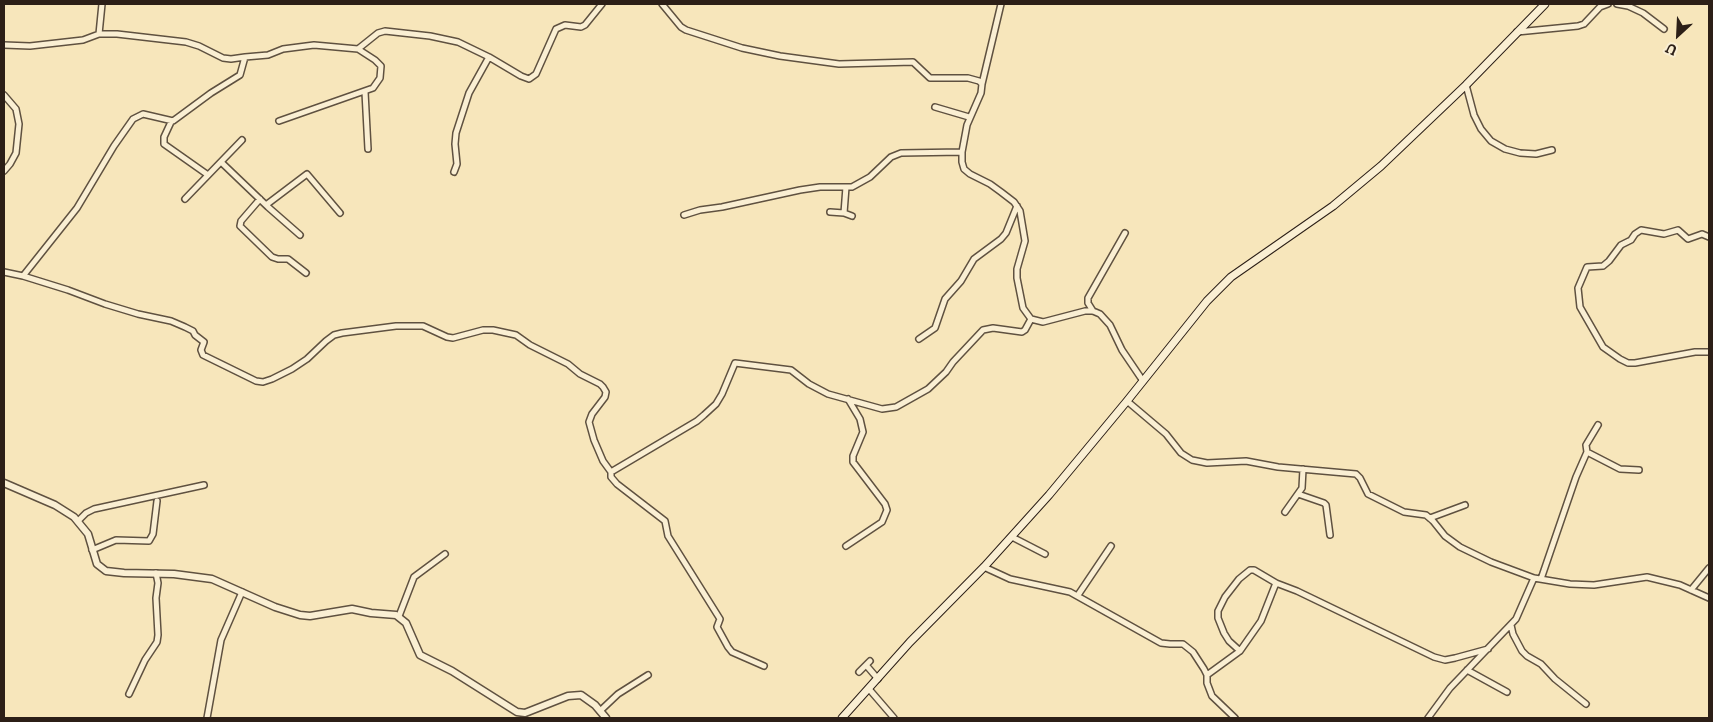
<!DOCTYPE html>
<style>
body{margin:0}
#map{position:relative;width:1713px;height:722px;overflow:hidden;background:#f7e6bb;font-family:"IM FELL DW Pica",serif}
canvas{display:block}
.frame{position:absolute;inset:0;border:5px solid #2c1f17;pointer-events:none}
.north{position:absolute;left:1653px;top:10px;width:50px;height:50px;-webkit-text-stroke:4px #faefd3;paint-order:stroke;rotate:205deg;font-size:14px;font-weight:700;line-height:20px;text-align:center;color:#2c1f17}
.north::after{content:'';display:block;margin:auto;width:18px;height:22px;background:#2c1f17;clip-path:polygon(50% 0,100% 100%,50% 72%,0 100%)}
</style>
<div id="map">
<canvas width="1713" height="722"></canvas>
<div class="frame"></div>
<div class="north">U</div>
</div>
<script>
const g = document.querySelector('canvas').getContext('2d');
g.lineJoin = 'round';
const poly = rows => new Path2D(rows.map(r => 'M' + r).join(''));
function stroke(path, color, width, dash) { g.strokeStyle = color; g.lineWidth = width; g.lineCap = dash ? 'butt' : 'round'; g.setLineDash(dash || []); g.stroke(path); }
const minor = poly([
 [662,4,681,27,686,30,742,48,780,56,839,64,913,62,930,78,968,78,979,81,982,84,981,93,967,125,962,152,962,162,964,169,970,174,990,184,1001,192,1014,202,1020,211,1025,241,1017,269,1017,278,1023,308,1031,319,1043,322,1085,311,1093,311,1100,314,1110,325,1122,350,1143,381],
 [1617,4,1628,6,1643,13,1664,29],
 [1517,32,1578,26,1584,24,1600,7,1608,4],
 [99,34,102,4],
 [4,45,30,46,83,40,99,34,117,34,186,42,199,46,223,58,231,59,245,57],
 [982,84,1001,4],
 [1466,85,1474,115,1481,129,1491,141,1505,149,1520,153,1536,154,1552,150],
 [365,92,368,149],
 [4,95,16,109,19,124,16,153,10,164,4,171],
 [935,107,969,117],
 [279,121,373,88,380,78,381,66,375,60,358,49],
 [171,122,164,137,164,144,208,175],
 [221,162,268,207,300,235],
 [454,172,457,164,455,144,456,133,469,93,489,57],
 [185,199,242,140],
 [260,199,241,221,240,226,272,257,278,259,288,259,306,273],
 [266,205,307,174,340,213],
 [830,212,844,213,852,216],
 [844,213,846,187],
 [684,215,700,210,722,207,800,190,820,187,852,187,870,177,891,157,901,153,962,152],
 [1709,237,1702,234,1688,239,1678,230,1664,234,1641,230,1635,234,1631,240,1621,245,1609,261,1603,266,1587,267,1578,288,1580,307,1603,347,1620,359,1628,363,1635,363,1695,352,1709,352],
 [4,272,23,276,77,208,114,146,133,119,143,114,173,121,211,93,240,75,245,57,268,55,283,49,314,45,358,49,378,33,385,31,430,36,458,42,489,57,521,76,529,79,536,74,556,29,565,25,581,27,585,25,602,4],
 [23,276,68,290,105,304,138,314,171,321,185,327,193,331,195,335,204,342,201,350,203,355,256,381,263,382,272,379,292,369,307,359,326,341,334,335,342,333,396,326,423,326,447,337,453,338,483,330,493,330,516,335,530,345,568,364,580,374,600,384,603,387,606,392,605,397,592,414,589,422,594,440,603,461,611,472,697,421,704,415,716,404,722,394,735,363,791,370,809,384,828,394,882,409,896,407,928,389,946,372,953,362,983,330,993,328,1022,332,1025,330,1031,319],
 [1093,311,1088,303,1088,298,1125,233],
 [919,339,935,328,945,299,961,281,974,259,1001,239,1006,233,1017,206],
 [1127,401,1166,434,1181,453,1192,460,1207,463,1246,461,1278,467,1356,474,1360,478,1368,494,1404,512,1426,515,1433,521,1445,536,1460,547,1491,562,1534,578,1570,584,1594,585,1647,577,1680,585,1709,598],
 [1587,452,1620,469,1639,470],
 [611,472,611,477,617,484,665,521,668,536,720,619,717,627,728,647,732,652,764,666],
 [1298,494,1324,503,1326,505,1330,535],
 [1285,512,1302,488,1303,469],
 [1430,518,1465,505],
 [78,521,86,513,94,509,204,485],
 [1012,537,1045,554],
 [846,546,882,522,887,510,885,504,853,462,853,456,863,432,860,419,848,399],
 [92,550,116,540,149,541,153,534,157,501],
 [984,567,1010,579,1070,592,1161,643,1170,644,1183,644,1193,652,1204,669,1207,675,1207,683,1212,696,1235,718],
 [1541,579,1576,477,1587,452,1586,445,1598,425],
 [1276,583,1297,591,1434,657,1445,660,1455,658,1488,649],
 [1691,590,1709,568],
 [1078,595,1111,546],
 [399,616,414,577,445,554],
 [1511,625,1513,634,1522,651,1527,656,1541,664,1555,679,1586,704],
 [866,665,878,679],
 [1467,670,1507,692],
 [859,672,870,661],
 [1207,675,1240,651,1261,621,1276,583,1254,570,1250,570,1239,579,1225,597,1218,611,1218,618,1224,633,1229,641,1240,651],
 [869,689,894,718],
 [129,694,145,660,157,642,158,635,156,598,158,583,156,573],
 [600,711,618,694,648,675],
 [207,718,221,640,242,592],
 [1428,718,1450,688,1516,619,1534,578]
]);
const tertiary = poly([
 [4,483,55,505,74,517,88,534,97,564,106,571,124,573,174,574,212,579,275,607,300,615,310,616,352,609,371,613,396,615,406,623,420,655,452,671,517,712,525,713,568,696,581,695,595,705,606,718]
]);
const secondary = poly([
 [842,718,910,642,984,567,1049,495,1127,401,1207,301,1231,277,1333,206,1381,166,1466,85,1545,4]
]);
stroke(minor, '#5f5140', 8);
stroke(tertiary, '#5f5140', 9);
stroke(secondary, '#2c1f17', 9);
stroke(minor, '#faefd3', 5);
stroke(tertiary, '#faefd3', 6);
stroke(secondary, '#faefd3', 7);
</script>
